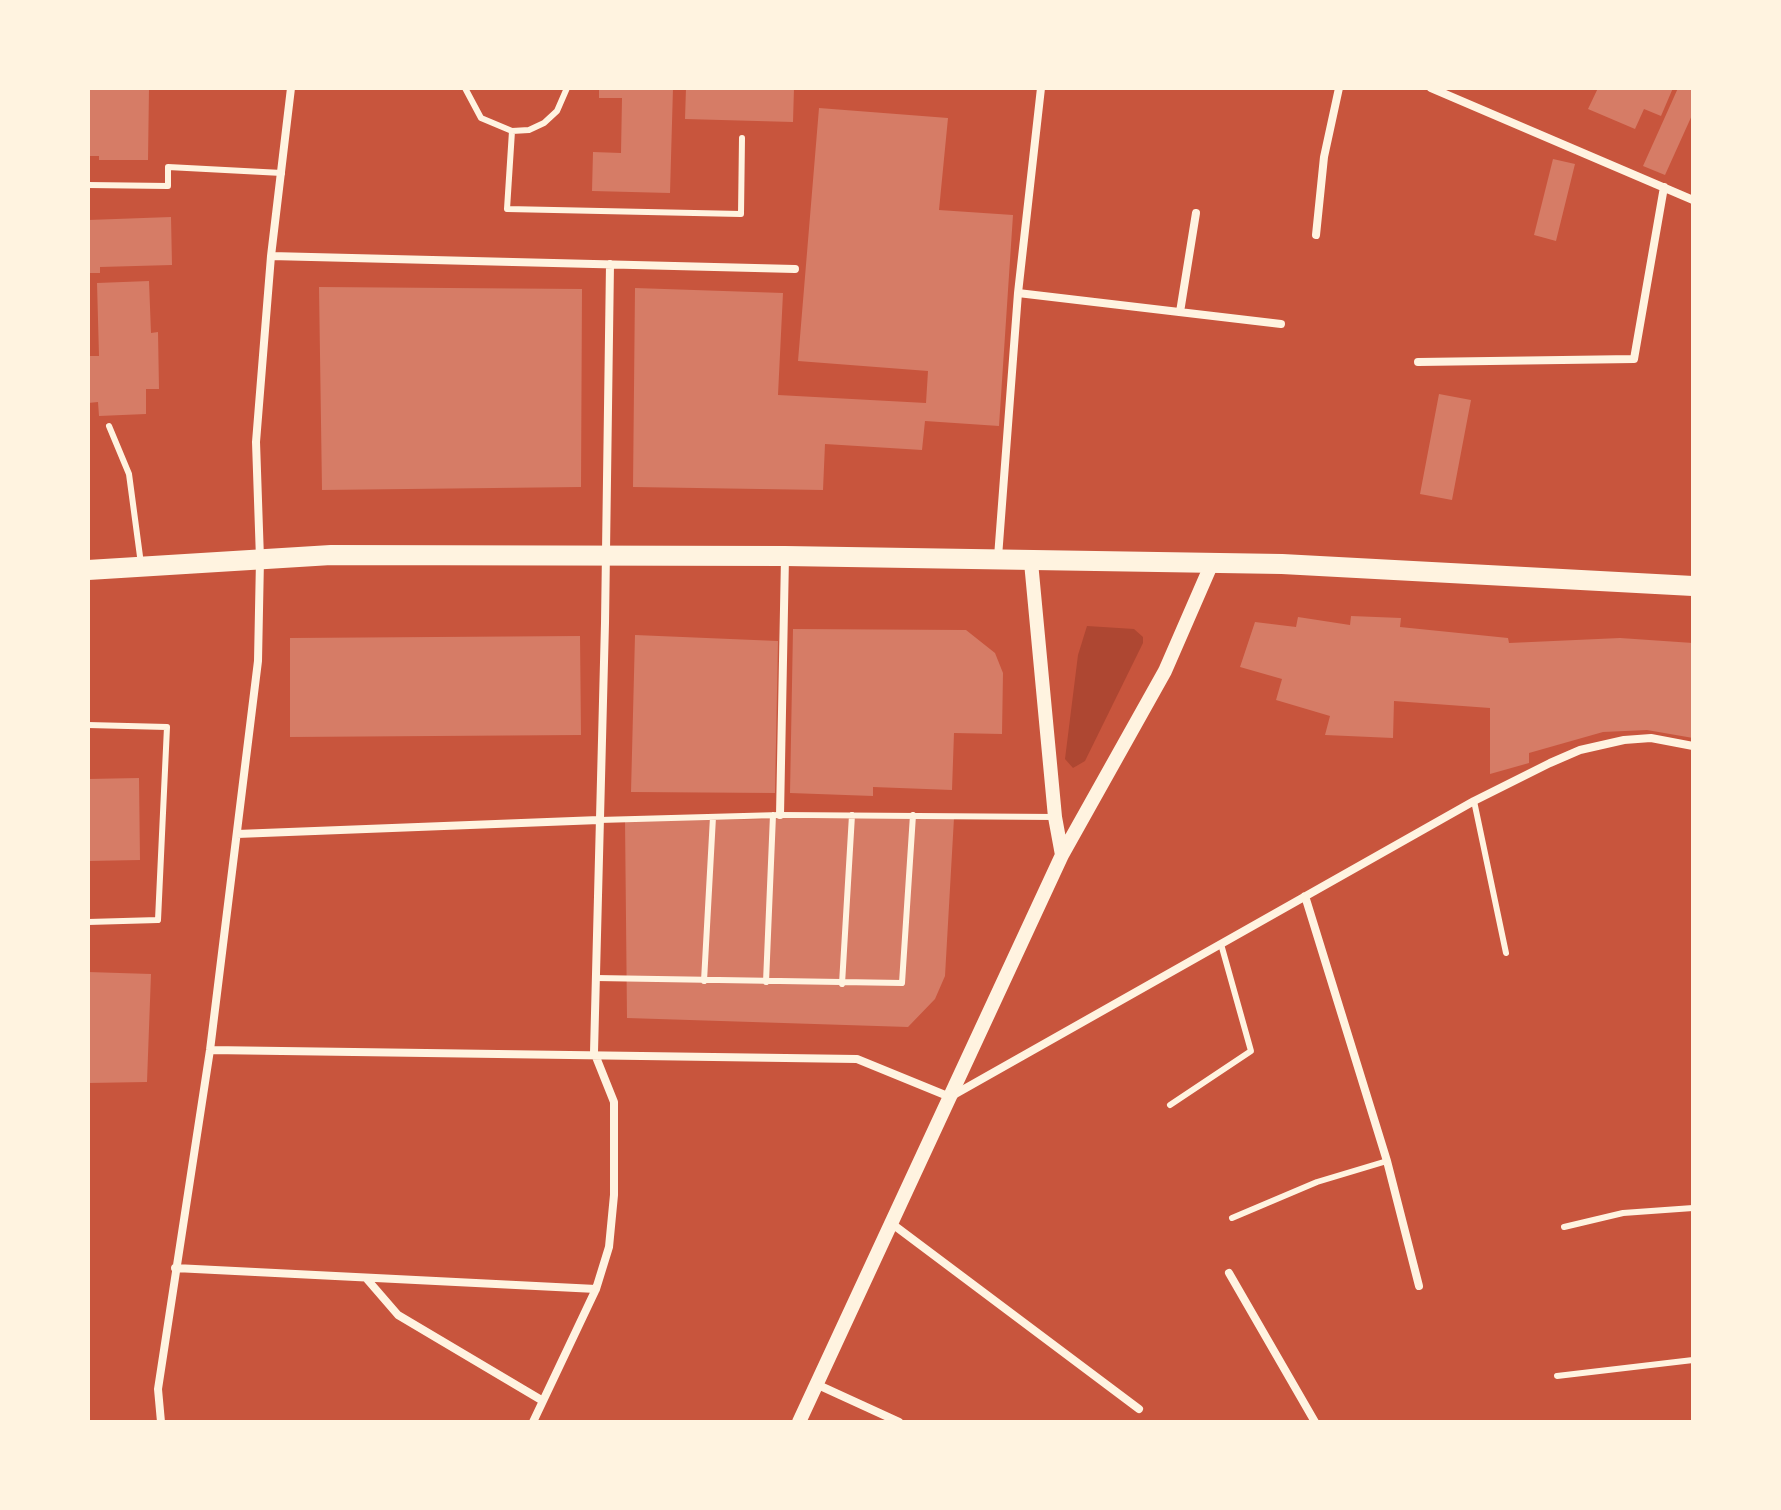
<!DOCTYPE html>
<style>
body{margin:0}
#map{position:relative;width:1781px;height:1510px;overflow:hidden;background:#c8553d;font-family:"Noto Sans",sans-serif}
canvas{display:block}
.frame{position:absolute;inset:0;border:90px solid #fff3e0;pointer-events:none}
</style>
<div id="map">
<canvas width="1781" height="1510"></canvas>
<div class="frame"></div>
</div>
<script>
const g = document.querySelector('canvas').getContext('2d');
g.lineJoin = 'round';
function fill(path, color) { g.fillStyle = color; g.fill(path, 'evenodd'); }
const poly = rows => new Path2D(rows.map(r => 'M' + r).join(''));
function stroke(path, color, width, dash) { g.strokeStyle = color; g.lineWidth = width; g.lineCap = dash ? 'butt' : 'round'; g.setLineDash(dash || []); g.stroke(path); }
const green = poly([
 [1087,626,1134,629,1143,637,1143,643,1085,761,1073,768,1065,759,1078,655]
]);
const building = poly([
 [88,88,149,88,148,160,99,160,99,156,88,156],
 [599,88,673,88,670,193,592,191,593,152,621,153,622,98,599,98],
 [686,88,794,88,793,122,685,119],
 [1598,88,1673,88,1661,116,1644,109,1635,129,1588,109],
 [1678,88,1693,88,1693,113,1665,175,1643,166],
 [819,108,948,118,939,210,1013,215,999,426,925,421,922,450,825,444,823,490,633,487,635,288,783,293,778,395,926,403,928,371,798,361],
 [1553,159,1575,164,1556,241,1534,235],
 [171,217,172,265,100,267,100,273,88,273,88,220],
 [149,281,151,333,158,332,159,389,146,389,146,414,99,416,98,402,88,403,88,356,99,356,97,283],
 [319,287,582,289,581,487,322,490],
 [1439,394,1471,400,1452,500,1420,494],
 [1351,616,1401,618,1400,627,1508,638,1509,643,1620,638,1693,643,1693,738,1647,730,1603,732,1529,753,1529,763,1490,774,1490,708,1394,701,1393,738,1325,735,1330,716,1276,700,1282,679,1240,667,1255,622,1296,627,1298,617,1350,625],
 [793,629,966,630,995,653,1003,673,1002,734,954,733,952,790,873,787,873,796,790,793],
 [635,635,778,641,775,793,631,792],
 [580,636,581,735,290,737,290,638],
 [139,778,140,860,88,861,88,779],
 [954,818,945,976,935,999,908,1027,627,1018,625,820],
 [88,972,151,974,147,1082,88,1083]
]);
const service = poly([
 [465,88,481,118,512,131,529,130,544,123,557,111,567,88],
 [512,131,507,209,741,214,742,138],
 [88,185,168,186,168,167,282,173],
 [109,426,129,474,141,564],
 [88,725,167,727,158,920,88,922],
 [1474,801,1506,953],
 [599,820,780,815,1055,817],
 [596,978,902,983,913,815],
 [704,981,713,817],
 [766,982,773,815],
 [842,984,852,815],
 [1170,1105,1251,1051,1221,944],
 [1232,1218,1317,1182,1387,1161],
 [1564,1227,1623,1213,1693,1208],
 [1557,1376,1693,1360]
]);
const minor = poly([
 [1431,88,1693,200],
 [1316,235,1324,157,1339,88],
 [271,256,795,269],
 [1018,293,1281,324],
 [1180,312,1196,213],
 [1418,362,1634,359,1664,187],
 [998,557,1018,293,1041,88],
 [780,815,785,557],
 [237,834,599,820],
 [1305,896,1387,1161,1419,1286],
 [210,1050,857,1059,950,1097,1474,801,1550,763,1580,750,1624,740,1651,738,1693,746],
 [891,1223,1139,1409],
 [175,1268,596,1289],
 [1229,1273,1315,1422],
 [366,1278,398,1315,543,1401],
 [816,1384,899,1422],
 [161,1422,158,1389,210,1050,258,661,260,559,256,442,271,256,291,88],
 [533,1422,596,1289,609,1247,614,1195,614,1102,594,1052,605,623,610,264]
]);
const tertiary = poly([
 [1031,562,1055,817,1062,855],
 [799,1422,1062,855,1165,671,1212,563]
]);
const primary = poly([
 [88,570,331,555,785,556,1282,564,1693,586]
]);
fill(green, '#ae4732');
fill(building, '#d67c66');
stroke(service, '#fff3e0', 6);
stroke(minor, '#fff3e0', 8);
stroke(tertiary, '#fff3e0', 14);
stroke(primary, '#fff3e0', 20);
</script>
